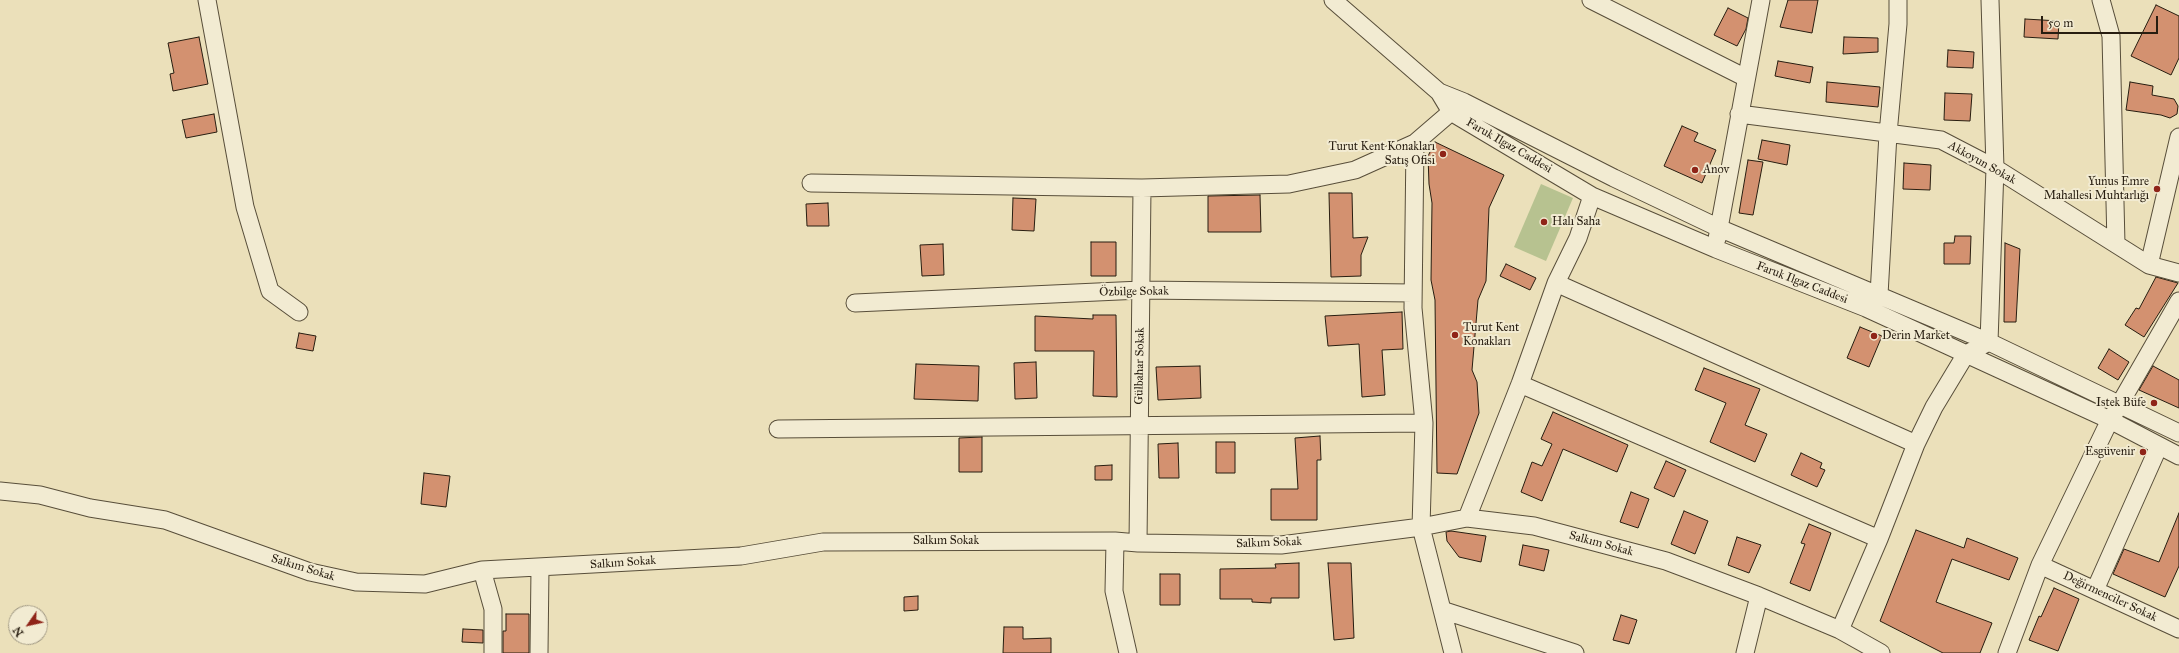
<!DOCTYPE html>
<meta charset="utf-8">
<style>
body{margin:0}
#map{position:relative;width:2179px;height:653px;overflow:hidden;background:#ebe0ba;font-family:"IM FELL Great Primer",serif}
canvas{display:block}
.north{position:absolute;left:8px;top:605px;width:40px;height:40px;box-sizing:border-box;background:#f2ebd2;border:1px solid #a19984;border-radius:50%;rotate:236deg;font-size:11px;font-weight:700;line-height:16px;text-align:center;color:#271d10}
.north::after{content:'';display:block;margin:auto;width:14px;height:18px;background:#8f2418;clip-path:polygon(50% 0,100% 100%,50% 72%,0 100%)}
.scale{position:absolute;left:2041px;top:16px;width:117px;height:18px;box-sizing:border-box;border:2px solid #271d10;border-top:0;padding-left:5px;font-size:12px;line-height:14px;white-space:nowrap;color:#271d10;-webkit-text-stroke:3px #f2ebd2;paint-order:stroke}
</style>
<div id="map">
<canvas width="2179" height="653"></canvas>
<div class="north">N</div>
<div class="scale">50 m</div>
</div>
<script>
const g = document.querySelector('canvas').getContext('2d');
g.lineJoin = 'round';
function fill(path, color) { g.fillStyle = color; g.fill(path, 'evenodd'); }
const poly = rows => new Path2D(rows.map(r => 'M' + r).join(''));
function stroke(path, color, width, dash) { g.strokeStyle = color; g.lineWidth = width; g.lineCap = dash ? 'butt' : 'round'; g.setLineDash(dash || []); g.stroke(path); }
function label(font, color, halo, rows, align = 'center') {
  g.font = font + ' "IM FELL Great Primer",serif'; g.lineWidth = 4; g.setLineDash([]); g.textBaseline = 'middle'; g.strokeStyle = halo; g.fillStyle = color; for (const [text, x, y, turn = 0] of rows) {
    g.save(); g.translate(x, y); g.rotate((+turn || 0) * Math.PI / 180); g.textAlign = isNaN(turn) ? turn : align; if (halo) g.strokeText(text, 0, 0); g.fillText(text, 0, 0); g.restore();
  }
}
const green = poly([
 [1541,184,1573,198,1546,261,1514,247]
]);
const building = poly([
 [1788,0,1818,0,1812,33,1780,27,1788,0],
 [2156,5,2179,16,2179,58,2171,75,2131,56,2156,5],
 [1728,8,1748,18,1746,29,1737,46,1714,35,1728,8],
 [2025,19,2059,21,2058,39,2024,37,2025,19],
 [199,37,208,84,173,91,170,74,174,73,168,43,199,37],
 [1844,37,1878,38,1878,52,1843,54,1844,37],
 [1948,50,1974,52,1973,68,1947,67,1948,50],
 [1778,61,1813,67,1810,83,1775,76,1778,61],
 [1827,82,1880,87,1878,107,1826,102,1827,82],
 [2130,82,2153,86,2152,95,2174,99,2178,106,2177,114,2170,118,2161,115,2126,110,2130,82],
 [1945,93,1972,94,1970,121,1944,120,1945,93],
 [214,114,217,132,186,138,182,120,214,114],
 [1682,126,1698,133,1694,141,1716,150,1702,183,1664,166,1682,126],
 [1762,140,1790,145,1787,165,1758,159,1762,140],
 [1435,142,1504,175,1489,208,1486,281,1478,300,1472,370,1477,382,1479,413,1457,474,1437,473,1435,300,1431,280,1432,203,1429,184,1428,156,1435,142],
 [1748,160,1763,162,1753,215,1739,213,1748,160],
 [1904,163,1931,165,1930,190,1903,189,1904,163],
 [1329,193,1352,193,1353,238,1368,237,1361,255,1361,276,1331,277,1329,193],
 [1260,195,1261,232,1208,232,1208,196,1260,195],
 [1013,198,1036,199,1034,231,1012,230,1013,198],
 [828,203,829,226,807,226,806,204,828,203],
 [1955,236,1971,236,1970,264,1944,264,1944,243,1954,243,1955,236],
 [1091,242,1116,242,1116,276,1091,276,1091,242],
 [2005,243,2020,249,2016,322,2004,322,2005,243],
 [943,244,944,275,922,276,920,245,943,244],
 [1506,264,1536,278,1530,290,1500,276,1506,264],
 [2156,277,2178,283,2144,337,2125,325,2136,308,2139,309,2156,277],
 [1402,312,1403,349,1382,350,1385,395,1362,397,1359,344,1328,346,1325,316,1402,312],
 [1093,315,1116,315,1117,397,1093,396,1094,351,1035,351,1035,316,1093,319,1093,315],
 [1860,327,1882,336,1869,367,1847,358,1860,327],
 [299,333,316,336,313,351,296,348,299,333],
 [2109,349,2129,362,2118,380,2098,368,2109,349],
 [1036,362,1037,398,1015,399,1014,363,1036,362],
 [916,364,979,366,978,401,914,399,916,364],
 [1200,366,1201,398,1158,400,1156,367,1200,366],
 [2153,366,2179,380,2179,408,2139,390,2153,366],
 [1704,368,1760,389,1745,425,1767,434,1755,462,1710,442,1726,403,1695,390,1704,368],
 [1553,412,1628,445,1617,472,1563,449,1542,501,1521,492,1532,462,1542,466,1552,444,1541,439,1553,412],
 [1320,436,1321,460,1317,460,1317,520,1271,520,1271,489,1298,489,1295,438,1320,436],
 [982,437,982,472,959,472,959,438,982,437],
 [1216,442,1235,442,1235,473,1216,473,1216,442],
 [1178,443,1179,478,1159,478,1158,444,1178,443],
 [1801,453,1822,463,1820,468,1825,470,1817,487,1791,475,1801,453],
 [1666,461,1686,470,1674,497,1654,488,1666,461],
 [1112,465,1112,480,1095,480,1095,466,1112,465],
 [424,473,450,476,446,507,421,504,424,473],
 [1631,492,1649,499,1638,528,1620,522,1631,492],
 [1684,511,1708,521,1695,554,1671,544,1684,511],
 [2179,513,2179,566,2165,597,2113,574,2124,549,2159,562,2179,513],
 [1809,524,1831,533,1810,591,1790,583,1805,544,1801,543,1809,524],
 [1916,530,1964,548,1967,538,2018,558,2009,580,1952,559,1936,602,1992,623,1980,653,1943,653,1880,621,1916,530],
 [1451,531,1486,536,1481,562,1459,557,1447,541,1446,532,1451,531],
 [1737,537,1761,545,1749,573,1728,565,1737,537],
 [1523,545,1549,550,1544,571,1519,565,1523,545],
 [1299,563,1299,598,1271,598,1271,603,1252,602,1252,599,1220,599,1220,569,1276,568,1275,564,1299,563],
 [1328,563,1351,563,1354,638,1334,640,1328,563],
 [1160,574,1180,574,1180,605,1160,605,1160,574],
 [2054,588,2079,599,2058,651,2029,640,2039,616,2041,617,2054,588],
 [918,596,918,610,904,611,904,597,918,596],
 [506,614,529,614,529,653,503,653,503,631,506,631,506,614],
 [1621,615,1637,620,1629,644,1613,640,1621,615],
 [1004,627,1023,627,1023,639,1051,638,1051,653,1003,653,1004,627],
 [463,629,483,630,483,643,462,642,463,629]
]);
const minor = poly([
 [207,0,245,207,270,291,299,312],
 [1333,0,1439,92,1451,112,1592,196,1716,249,1866,308,2110,420,2179,456],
 [1591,0,1746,78],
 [2101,0,2111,36,2116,244],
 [1439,92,1464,102,1614,178,1719,228,1989,342,2179,433],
 [1739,114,1941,140,1995,168,2149,265,2179,273],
 [1415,143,1413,308,1424,423,1421,527,1453,653],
 [811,183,1142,188,1289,184,1355,170,1415,143,1451,112],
 [1717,239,1761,0],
 [2149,265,2179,137],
 [1556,283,1916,444],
 [1879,295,1888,134,1898,24,1898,0],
 [855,303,1141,290,1413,293],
 [1520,384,1879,539],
 [778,429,1424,423],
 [0,491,40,495,90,508,165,520,310,572,356,582,425,584,482,570,741,556,823,542,1115,541,1138,543,1281,545,1421,527,1467,518,1534,526,1666,561,1759,596,1840,630,1881,653],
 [1467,518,1520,384,1556,283,1578,238,1592,196],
 [1115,541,1114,591,1128,653],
 [1138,543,1142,188],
 [2040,565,2179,629],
 [482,570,493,609,493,653],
 [2095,590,2159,446],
 [1442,610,1575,653],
 [1840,630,1879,539,1916,444,1934,407,1966,354,1989,342,1995,168,1990,0],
 [539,653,540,568],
 [1745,653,1759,596],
 [2007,653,2040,565,2106,428,2179,301]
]);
const markers = [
 [1443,154,4,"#8f2418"],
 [1695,170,4,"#8f2418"],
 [2157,189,4,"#8f2418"],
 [1544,222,4,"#8f2418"],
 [1455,335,4,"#8f2418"],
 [1874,336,4,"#8f2418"],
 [2154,403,4,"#8f2418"],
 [2143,452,4,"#8f2418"]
];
const streetNames = [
 ["Faruk Ilgaz Caddesi",1509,146,30],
 ["Akkoyun Sokak",1982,163,29],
 ["Faruk Ilgaz Caddesi",1802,283,21],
 ["Özbilge Sokak",1134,292,-1],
 ["Gülbahar Sokak",1140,366,-89],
 ["Salkım Sokak",946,541],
 ["Salkım Sokak",1269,543,-2],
 ["Salkım Sokak",1601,544,15],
 ["Salkım Sokak",623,563,-4],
 ["Salkım Sokak",303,568,17],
 ["Değirmenciler Sokak",2110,597,25]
];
const poiNames = [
 ["Turut Kent Konakları",1435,147],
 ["Satış Ofisi",1435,161],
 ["Anov",1703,170,"left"],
 ["Yunus Emre",2149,182],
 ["Mahallesi Muhtarlığı",2149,196],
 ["Halı Saha",1552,222,"left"],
 ["Turut Kent",1463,328,"left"],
 ["Konakları",1463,342,"left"],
 ["Derin Market",1882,336,"left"],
 ["Istek Büfe",2146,403],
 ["Esgüvenir",2135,452]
];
fill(green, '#b7c290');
fill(building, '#d39170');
stroke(building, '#271d10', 1);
stroke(minor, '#584e3a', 19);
stroke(minor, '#f2ebd2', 17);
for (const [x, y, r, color] of markers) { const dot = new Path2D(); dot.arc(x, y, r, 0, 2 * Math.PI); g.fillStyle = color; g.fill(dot); stroke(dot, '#f2ebd2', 1.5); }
label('12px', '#271d10', '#f2ebd2', streetNames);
label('12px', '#271d10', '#f2ebd2', poiNames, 'right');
</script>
